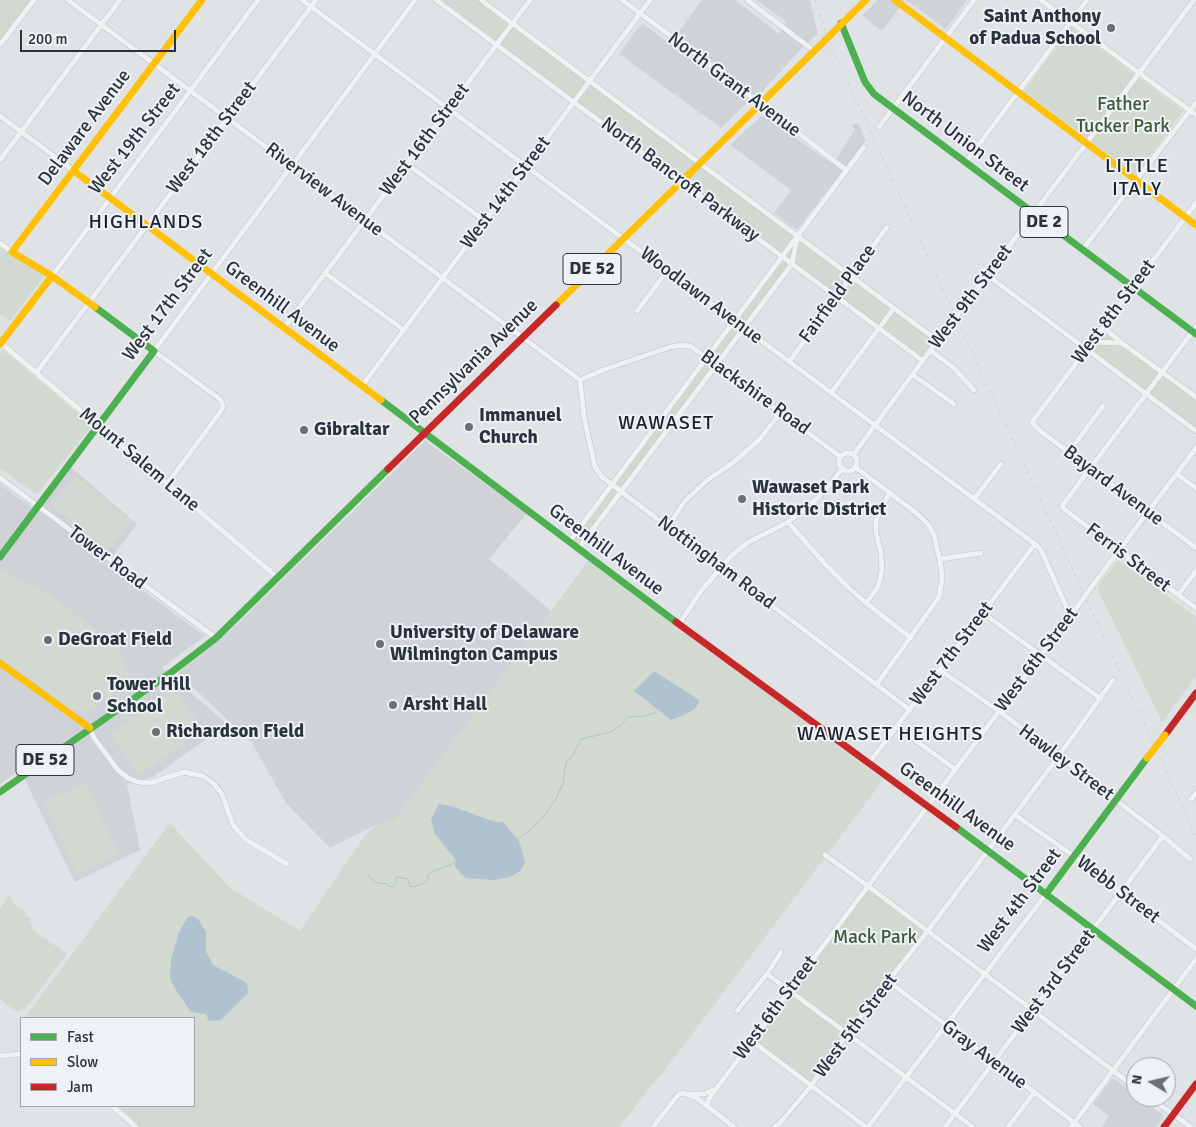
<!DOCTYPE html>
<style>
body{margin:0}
#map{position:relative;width:1196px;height:1127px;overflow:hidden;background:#e0e3e5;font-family:Signika,sans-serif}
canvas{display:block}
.legend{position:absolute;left:20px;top:1017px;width:175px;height:90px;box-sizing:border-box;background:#eef1f5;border:1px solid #9fa5ab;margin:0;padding:6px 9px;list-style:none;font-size:15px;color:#29323d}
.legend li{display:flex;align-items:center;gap:10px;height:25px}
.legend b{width:25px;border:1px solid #9fa5ab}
.north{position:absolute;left:1126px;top:1057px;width:50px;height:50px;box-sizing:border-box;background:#eef1f5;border:1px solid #9fa5ab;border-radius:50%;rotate:279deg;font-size:14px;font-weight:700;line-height:20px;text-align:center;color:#29323d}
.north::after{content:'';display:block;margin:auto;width:18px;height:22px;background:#697078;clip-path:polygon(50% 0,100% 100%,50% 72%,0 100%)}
.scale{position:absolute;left:20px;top:30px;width:156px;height:22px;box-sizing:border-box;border:2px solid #29323d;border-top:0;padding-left:6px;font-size:15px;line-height:18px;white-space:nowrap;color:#29323d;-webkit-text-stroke:4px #eef1f5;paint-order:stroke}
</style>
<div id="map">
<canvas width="1196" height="1127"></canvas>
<ul class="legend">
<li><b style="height:6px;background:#4caf50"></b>Fast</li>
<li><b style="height:6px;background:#ffc107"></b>Slow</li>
<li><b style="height:6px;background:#c62828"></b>Jam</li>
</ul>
<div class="north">N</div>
<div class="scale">200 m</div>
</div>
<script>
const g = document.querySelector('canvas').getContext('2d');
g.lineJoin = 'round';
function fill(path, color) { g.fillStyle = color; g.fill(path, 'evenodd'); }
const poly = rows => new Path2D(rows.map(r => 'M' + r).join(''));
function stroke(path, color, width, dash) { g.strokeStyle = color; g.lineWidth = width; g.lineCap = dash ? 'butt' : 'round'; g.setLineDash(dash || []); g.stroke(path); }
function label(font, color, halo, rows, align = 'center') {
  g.font = font + ' Signika,sans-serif'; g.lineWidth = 4; g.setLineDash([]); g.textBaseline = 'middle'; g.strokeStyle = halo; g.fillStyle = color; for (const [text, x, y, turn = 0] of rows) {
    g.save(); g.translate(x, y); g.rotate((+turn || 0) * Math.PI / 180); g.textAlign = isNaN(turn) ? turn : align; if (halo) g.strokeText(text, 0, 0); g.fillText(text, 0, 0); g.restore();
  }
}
const built = poly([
 [702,0,735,0,779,34,787,22,756,0,810,0,818,34,800,50,761,93,746,104,721,128,619,54,642,23,729,88,736,80,677,34],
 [878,0,905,0,882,31,862,16],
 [906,0,967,0,946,29],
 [762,115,833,164,855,130,852,125,858,123,866,140,797,230,774,213,791,190,730,145],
 [425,441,527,513,489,559,565,622,393,822,374,826,330,848,286,803,252,743,178,673,232,629],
 [71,467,137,524,107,564,205,636,162,668,227,724,153,777,127,784,140,850,75,882,20,770,0,784,0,484,38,512],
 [1113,1078,1136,1095,1136,1097,1139,1097,1164,1116,1156,1127,1102,1127,1109,1116,1093,1104]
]);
const green = poly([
 [0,0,34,0,0,45],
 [436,0,481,0,938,341,923,361,792,264,578,549,569,542,781,256],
 [1071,27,1183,111,1136,175,1024,91],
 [0,243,47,273,10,321,0,314],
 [1103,327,1196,397,1196,431,1087,349],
 [3,350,92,425,37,495,0,468,0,354],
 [76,476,131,521,108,550,52,505],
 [591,557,883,780,681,1049,619,1127,140,1127,118,1106,194,1106,194,1018,28,1018,26,1016,170,823,229,887,300,931,361,841,374,826,393,822],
 [1118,560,1196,617,1196,677,1162,722,1097,588],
 [1,567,21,583,39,587,118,646,130,678,127,685,91,710,80,712,70,709,0,657],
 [173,689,203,729,139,775,110,734],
 [85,783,119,855,77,874,44,802],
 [868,886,927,932,811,1086,752,1041],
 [9,895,13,903,26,912,24,915,30,918,30,923,33,924,31,928,67,954,26,1008,16,1012,0,999,0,908]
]);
const water = poly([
 [654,671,696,698,699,701,696,708,684,715,671,720,634,691],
 [439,804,451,806,495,822,503,822,518,840,522,850,525,863,520,871,510,877,494,880,466,878,459,872,455,866,456,860,435,834,431,820],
 [192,916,198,919,206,932,206,952,213,965,247,983,248,993,221,1020,209,1021,206,1014,191,1012,174,987,170,978,171,959,179,932,188,917]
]);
const stream = poly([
 [518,838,526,833,543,818,557,797,563,783,566,762,572,757,581,739,611,732,622,724,627,717,644,716,654,713,658,710],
 [367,874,375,882,382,884,386,883,388,886,392,887,396,884,396,878,397,877,408,879,410,886,413,887,424,883,428,880,427,876,434,871,452,864,456,860]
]);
const street = poly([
 [68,0,580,380],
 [302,0,1035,544,1041,550,1070,615],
 [436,0,923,361],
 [481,0,938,341],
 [622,0,713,67,846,170],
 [747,0,813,50],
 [1041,0,1196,115],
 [0,45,34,0],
 [0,116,74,171],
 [879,127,974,0],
 [0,160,120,0],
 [965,163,1087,0],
 [407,164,485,221],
 [1196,203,1032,422,1039,430,1196,548],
 [0,243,12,252],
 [1083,249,1196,103],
 [325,273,404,330],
 [987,275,1196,431],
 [52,276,258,0],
 [964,306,1194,0],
 [637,311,667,271],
 [1103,327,1122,343,1196,397],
 [1196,327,1062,506,1064,509,1196,608],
 [284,328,530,0],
 [1092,342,1121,343],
 [1,343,277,577],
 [931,351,953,367,974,390],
 [789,362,887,227],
 [36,373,316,0],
 [913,375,954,404],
 [580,380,584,417,595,467,602,477,910,710],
 [580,380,603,370,670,347,684,345,692,347,841,457],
 [362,386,650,0],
 [831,393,894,308],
 [1069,452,1103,406],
 '839 462a9 9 0 1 1 18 0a9 9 0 1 1-18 0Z',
 [853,455,949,325],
 [855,467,915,512,928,524,934,535,941,566,942,580,939,597,877,684],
 [1177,474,1196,488],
 [0,478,216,638],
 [167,484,221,411,223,405,220,399,154,351,415,0],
 [974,499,1001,464],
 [788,522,824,563,848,587,866,603,911,638],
 [668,527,684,502,706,481,734,462,759,440,781,412],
 [569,542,864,147],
 [578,549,792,264,797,239],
 [940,559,981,553],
 [1090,589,1196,448],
 [1178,595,1196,571],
 [866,603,878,587,882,570,881,554,876,532,876,522,879,511,890,493],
 [983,613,1101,699],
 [679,624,701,591,731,556,747,543,788,522,796,516,820,496,843,468],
 [940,670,999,711,1163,836,1190,859],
 [897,727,955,769],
 [90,728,94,738,118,770,128,778,138,782,150,783,184,772,203,776,213,783,222,794,233,825,245,839,287,864],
 [869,763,1035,544],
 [1191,799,1196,793],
 [1015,815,1074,856,1196,949],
 [825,855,868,886,1136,1088],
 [767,974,973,1127],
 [888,981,1080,1127],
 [737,1011,767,974,781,952],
 [752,1041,866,1127],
 [0,1056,21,1054],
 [690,1094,704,1094,715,1089],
 [1149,1097,1191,1127],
 [112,1106,136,1127],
 [707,1107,709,1099,716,1089,1080,603],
 [653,1127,674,1100,679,1094,684,1093,698,1099,734,1127],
 [774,1127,780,1123,811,1086,847,1034,927,932,1058,757,1113,680],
 [868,1127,1046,894],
 [945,1127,1163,836],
 [1008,1127,1034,1093],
 [1071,1127,1196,959]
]);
const fast = poly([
 [841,23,865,82,874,94,1196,334],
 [381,400,676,622],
 [0,557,154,351,95,307],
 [0,792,173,671,216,638,388,469],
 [956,827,1196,1006],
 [1046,894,1147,758]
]);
const slow = poly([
 [895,0,1196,225],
 [74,171,381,400],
 [556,305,866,0],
 [95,307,52,276,12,252,202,0],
 [0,344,52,276],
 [0,663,90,728]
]);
const jam = poly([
 [388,469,556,305],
 [676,622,956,827],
 [1165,735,1196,693],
 [1164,1127,1196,1084]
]);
const rail = poly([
 [815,0,830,43,845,77,1196,836]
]);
const streetBridge = poly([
 [949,325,964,306],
 [1080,603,1090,589]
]);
const slowBridge = poly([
 [1147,758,1165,735]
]);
const markers = [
 [1111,28,5,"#697078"],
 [469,427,5,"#697078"],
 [304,430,5,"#697078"],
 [742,499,5,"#697078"],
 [48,640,5,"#697078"],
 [380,644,5,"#697078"],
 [97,696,5,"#697078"],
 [393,705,5,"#697078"],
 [156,732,5,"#697078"]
];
const shields = [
 [1044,222,48],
 [592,269,58],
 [45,760,58]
];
const shieldNames = [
 ["DE 2",1044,222],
 ["DE 52",592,269],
 ["DE 52",45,760]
];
const poiNames = [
 ["Saint Anthony",1101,17,"right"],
 ["of Padua School",1101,39,"right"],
 ["Immanuel",479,416],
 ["Church",479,438],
 ["Gibraltar",314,430],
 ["Wawaset Park",752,488],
 ["Historic District",752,510],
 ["University of Delaware",390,633],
 ["Wilmington Campus",390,655],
 ["DeGroat Field",58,640],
 ["Tower Hill",107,685],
 ["School",107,707],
 ["Arsht Hall",403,705],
 ["Richardson Field",166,732]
];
const streetNames = [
 ["North Grant Avenue",734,85,37],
 ["Delaware Avenue",85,128,-53],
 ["West 18th Street",212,138,-53],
 ["West 19th Street",135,139,-52],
 ["West 16th Street",425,140,-53],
 ["North Union Street",965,142,37],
 ["North Bancroft Parkway",680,180,37],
 ["Riverview Avenue",324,190,37],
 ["West 14th Street",506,193,-53],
 ["Fairfield Place",838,294,-54],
 ["Woodlawn Avenue",701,296,37],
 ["West 9th Street",971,297,-53],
 ["West 17th Street",168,305,-53],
 ["Greenhill Avenue",282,307,37],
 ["West 8th Street",1114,312,-53],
 ["Pennsylvania Avenue",474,362,-44],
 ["Blackshire Road",755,393,36],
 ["Mount Salem Lane",139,460,40],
 ["Bayard Avenue",1113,486,37],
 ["Greenhill Avenue",606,550,37],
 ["Tower Road",107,558,37],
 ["Ferris Street",1128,558,37],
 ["Nottingham Road",716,563,37],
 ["West 7th Street",952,654,-53],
 ["West 6th Street",1037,660,-53],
 ["Hawley Street",1066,763,37],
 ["Greenhill Avenue",957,807,36],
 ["Webb Street",1118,890,37],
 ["West 4th Street",1020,901,-53],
 ["West 3rd Street",1054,982,-53],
 ["West 6th Street",776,1008,-53],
 ["West 5th Street",856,1026,-53],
 ["Gray Avenue",984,1055,37]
];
const parkNames = [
 ["Father",1123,105],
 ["Tucker Park",1123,127],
 ["Mack Park",875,938]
];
const neighbourhoodNames = [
 ["LITTLE",1137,167],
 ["ITALY",1137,190],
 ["HIGHLANDS",146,223],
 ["WAWASET",666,424],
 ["WAWASET HEIGHTS",890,735]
];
fill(built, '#cfd3d8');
fill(green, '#d2d9d1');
fill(water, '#b0c1cf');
stroke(stream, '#b0c1cf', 1);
stroke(street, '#bec1c3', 6);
stroke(street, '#f0f1f2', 5);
stroke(fast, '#4caf50', 7);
stroke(slow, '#ffc107', 7);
stroke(jam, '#c62828', 7);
stroke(rail, '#c9cbcd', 1, [2.5, 5]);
stroke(streetBridge, '#bec1c3', 6, []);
stroke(streetBridge, '#f0f1f2', 5);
stroke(slowBridge, '#ffc107', 7);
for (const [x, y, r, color] of markers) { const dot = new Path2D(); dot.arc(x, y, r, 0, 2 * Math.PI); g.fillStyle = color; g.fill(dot); stroke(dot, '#eef1f5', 2); }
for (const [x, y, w] of shields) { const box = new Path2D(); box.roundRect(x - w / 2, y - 15.5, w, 31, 4); g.fillStyle = '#eef1f5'; g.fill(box); stroke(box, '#29323d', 1); }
label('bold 18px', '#29323d', null, shieldNames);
label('bold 19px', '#29323d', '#eef1f5', poiNames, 'left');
label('19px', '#29323d', '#eef1f5', streetNames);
label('19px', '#405837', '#eef1f5', parkNames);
g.letterSpacing = '1px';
label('20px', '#1b232e', '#eef1f5', neighbourhoodNames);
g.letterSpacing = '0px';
</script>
